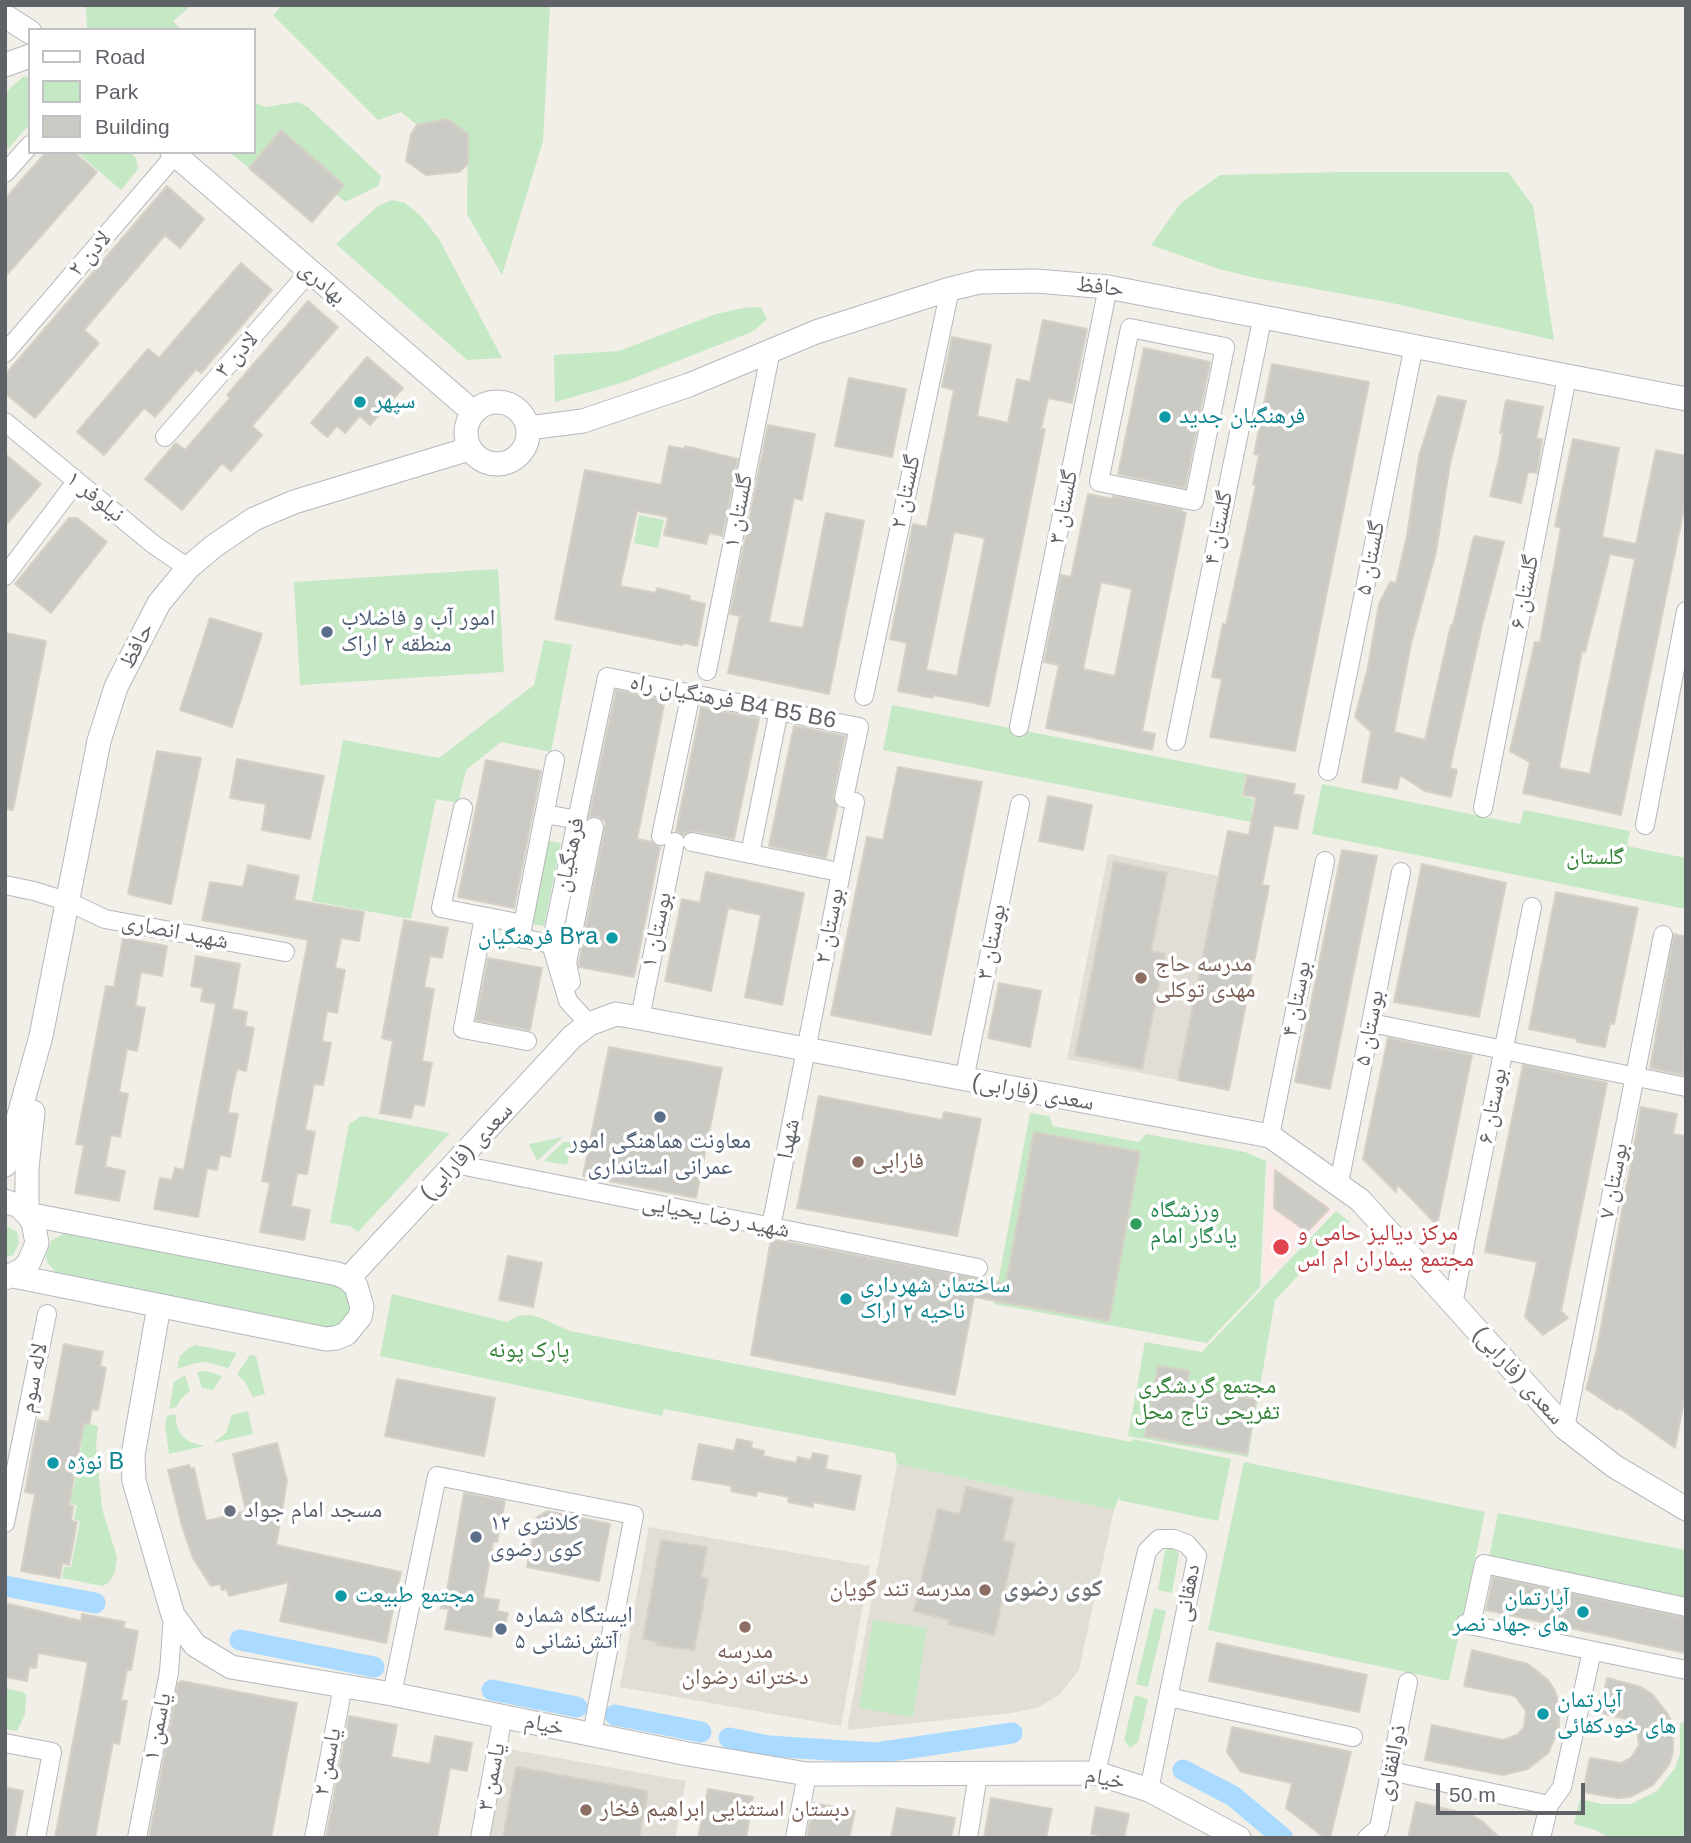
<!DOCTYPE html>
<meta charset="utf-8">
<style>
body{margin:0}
#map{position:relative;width:1691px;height:1843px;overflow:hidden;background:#f1efe8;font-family:Helvetica,sans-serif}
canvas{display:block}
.frame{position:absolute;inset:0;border:7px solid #5f6368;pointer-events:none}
.legend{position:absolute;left:28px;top:28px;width:228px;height:126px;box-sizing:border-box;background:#fff;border:2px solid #bfc1c3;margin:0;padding:9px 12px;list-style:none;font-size:21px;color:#5f6368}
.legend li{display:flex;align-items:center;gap:14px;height:35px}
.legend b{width:35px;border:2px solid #bfc1c3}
.scale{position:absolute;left:1436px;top:1783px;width:149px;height:32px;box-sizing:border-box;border:4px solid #5f6368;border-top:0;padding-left:9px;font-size:21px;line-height:24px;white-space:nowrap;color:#5f6368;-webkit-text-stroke:5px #fff;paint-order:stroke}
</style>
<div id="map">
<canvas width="1691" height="1843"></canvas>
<div class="frame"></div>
<ul class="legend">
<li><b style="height:9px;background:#fff"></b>Road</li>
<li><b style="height:19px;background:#c5e8c5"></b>Park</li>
<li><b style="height:19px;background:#cccac5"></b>Building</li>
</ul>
<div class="scale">50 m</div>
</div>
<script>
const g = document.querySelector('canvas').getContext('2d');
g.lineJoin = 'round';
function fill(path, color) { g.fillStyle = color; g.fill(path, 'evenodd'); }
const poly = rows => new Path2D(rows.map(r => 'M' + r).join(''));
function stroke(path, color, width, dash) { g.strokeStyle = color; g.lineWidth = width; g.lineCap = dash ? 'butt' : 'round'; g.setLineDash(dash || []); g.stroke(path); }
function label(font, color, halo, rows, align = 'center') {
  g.font = font + ' Helvetica,"Noto Naskh Arabic",sans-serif'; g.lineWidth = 7; g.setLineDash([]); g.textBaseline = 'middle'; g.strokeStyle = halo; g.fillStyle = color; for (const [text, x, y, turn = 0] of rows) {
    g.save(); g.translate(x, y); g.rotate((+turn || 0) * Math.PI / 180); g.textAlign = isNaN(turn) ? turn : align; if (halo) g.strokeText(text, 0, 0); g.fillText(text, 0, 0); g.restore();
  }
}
const education = poly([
 [1108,854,1219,876,1178,1080,1067,1059],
 [897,1464,1114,1510,1079,1670,1060,1694,1040,1707,1012,1713,847,1730],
 [649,1527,870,1566,841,1726,620,1687],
 [503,1748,686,1781,675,1838,486,1838]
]);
const medical = poly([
 [1268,1162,1334,1210,1263,1284]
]);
const green = poly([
 [86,5,192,5,173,21,181,30,87,30],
 [282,5,550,5,543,141,502,275,467,214,468,134,448,119,417,125,401,112,378,120,273,15],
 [24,76,30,78,30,124,5,152,5,93],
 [254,102,265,107,297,102,308,107,381,176,378,186,345,202,336,194,344,184,281,131,249,168,229,152,254,152],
 [77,152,130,152,136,158,138,169,121,190],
 [1344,172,1508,172,1533,206,1554,340,1392,303,1256,278,1219,269,1151,245,1181,203,1220,175],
 [392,200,405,203,420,215,439,239,502,358,467,360,336,244,378,206],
 [761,307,767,319,754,331,624,382,555,402,554,355,619,351,716,314,743,308],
 [639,515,664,520,658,548,634,543],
 [498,569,504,672,300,685,294,582],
 [544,640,572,645,551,752,501,742,466,770,458,803,436,799,411,919,312,901,343,740,439,758,534,685],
 [892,705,1246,774,1241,796,1254,799,1251,814,1263,816,1261,824,883,750],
 [1322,784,1520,824,1524,810,1630,831,1627,846,1686,858,1686,909,1312,834],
 [549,841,561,843,544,926,532,924],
 [1030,1113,1049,1116,1053,1126,1139,1142,1146,1134,1245,1152,1266,1161,1260,1287,1207,1343,994,1304],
 [362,1116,450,1133,358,1232,350,1226,330,1223,349,1124],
 [563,1137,537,1161,529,1144],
 [563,1142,572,1142,567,1165,544,1161],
 [1336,1211,1349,1222,1275,1300,1248,1457,1128,1436,1145,1342,1202,1352],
 [5,1225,17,1232,19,1243,13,1255,5,1257],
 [65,1233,335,1284,347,1292,352,1307,347,1320,334,1328,326,1328,57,1274,47,1262,46,1255,52,1240],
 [392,1294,507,1322,518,1316,530,1315,541,1318,570,1331,1131,1442,1133,1439,1231,1459,1218,1521,1119,1500,1121,1492,1114,1510,897,1464,895,1453,664,1409,662,1416,380,1356],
 [195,1345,237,1353,228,1368,206,1362,195,1363,177,1369,180,1356,187,1349],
 [250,1355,256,1356,265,1394,253,1397,245,1382,237,1374],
 [206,1371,222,1376,213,1390,202,1388,197,1372],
 [185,1375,190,1391,181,1399,176,1407,169,1409,174,1382],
 [248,1411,253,1434,213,1443,226,1433,232,1415],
 [175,1414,177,1427,182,1436,190,1442,204,1446,169,1454,165,1425,167,1416],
 [81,1422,98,1426,96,1446,102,1509,117,1557,115,1572,109,1582,103,1586,62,1578,64,1567,71,1567,80,1521,74,1519,77,1505,64,1502,67,1487,74,1488,82,1442,77,1440],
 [1244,1462,1485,1512,1449,1681,1208,1630],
 [1498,1513,1686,1550,1686,1600,1489,1558],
 [1172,1548,1179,1553,1172,1593,1158,1590,1165,1550],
 [1154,1608,1166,1611,1148,1687,1136,1684],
 [873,1620,927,1628,913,1717,859,1708],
 [5,1688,23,1692,26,1695,25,1714,17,1731,5,1729],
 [1135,1695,1148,1699,1138,1742,1130,1748,1124,1740],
 [1686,1720,1686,1838,1609,1838,1596,1830,1574,1824,1580,1799,1602,1804,1631,1804,1657,1791,1675,1768,1680,1754,1680,1724]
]);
const canal = poly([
 [5,1586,95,1603],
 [240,1640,374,1667],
 [492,1690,577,1707],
 [615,1715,701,1732],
 [729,1738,769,1746,876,1753,1012,1733],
 [1183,1770,1233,1796,1283,1838]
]);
const building = poly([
 [448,119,468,134,468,164,459,172,426,175,406,161,411,134,417,125,448,119],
 [281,130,344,185,312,222,249,168,281,130],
 [46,152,74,152,97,172,5,277,5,199,46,152],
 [167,186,204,219,180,248,165,235,84,330,99,343,35,418,5,393,5,375,167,186],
 [241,263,272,290,201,373,196,369,155,417,144,408,104,455,77,432,148,349,159,358,241,263],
 [308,301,338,327,252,426,262,435,231,471,222,463,182,510,145,479,176,443,185,450,230,398,227,395,308,301],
 [1043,320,1087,329,1072,403,1048,398,1041,429,1045,429,989,706,933,695,933,698,898,691,907,643,890,639,913,524,927,527,954,390,942,387,952,337,991,345,977,416,1008,423,1017,379,1030,382,1043,320],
 [954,532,985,538,957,676,926,670,954,532],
 [1144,348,1210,362,1185,488,1118,474,1144,348],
 [367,357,403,388,370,425,360,416,345,433,337,426,327,437,311,423,367,357],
 [1272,364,1369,382,1295,751,1210,737,1222,679,1212,677,1223,624,1226,625,1256,485,1253,484,1259,455,1254,454,1272,364],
 [849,378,906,389,892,457,835,446,849,378],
 [1438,396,1466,401,1450,464,1436,552,1411,644,1394,732,1425,740,1451,625,1453,625,1474,536,1504,542,1482,625,1450,768,1457,770,1451,797,1425,791,1400,775,1397,789,1362,782,1371,732,1355,717,1368,667,1379,604,1390,582,1396,583,1407,536,1419,456,1438,396],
 [1506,400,1543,407,1536,439,1542,439,1537,473,1528,472,1521,503,1490,496,1500,454,1503,433,1500,433,1506,400],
 [768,425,815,434,802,500,794,498,769,622,803,628,826,513,864,521,829,694,728,673,740,616,730,614,768,425],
 [1573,439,1619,448,1602,537,1636,544,1656,450,1686,456,1686,499,1621,815,1523,793,1530,762,1510,751,1535,642,1540,643,1561,528,1555,526,1573,439],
 [1610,554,1635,559,1590,774,1559,768,1582,651,1585,652,1610,554],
 [669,446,684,449,685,446,738,459,722,536,709,533,706,544,664,535,668,517,637,511,620,586,656,593,657,588,690,596,689,600,705,604,697,646,685,643,682,645,555,619,585,470,661,485,669,446],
 [5,454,41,484,5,526,5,454],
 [1088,494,1113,499,1113,496,1182,510,1182,512,1186,513,1142,731,1155,734,1152,750,1046,728,1059,665,1044,662,1061,575,1071,577,1088,494],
 [1101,582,1132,589,1115,676,1083,669,1101,582],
 [69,518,77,518,107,542,51,613,15,584,69,518],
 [210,618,262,634,232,727,180,710,210,618],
 [5,633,46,641,13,810,5,809,5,633],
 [616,690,665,700,637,839,652,842,660,847,634,977,579,967,579,963,606,822,597,816,589,817,616,690],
 [701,707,759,719,734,839,694,831,683,835,676,831,701,707],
 [794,726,845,736,833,796,837,807,826,858,769,846,794,726],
 [157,751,201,758,171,904,128,894,157,751],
 [237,759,324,776,310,839,262,830,266,804,230,798,237,759],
 [486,760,541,771,514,908,458,897,486,760],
 [898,767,982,782,931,1035,831,1015,867,837,883,840,898,767],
 [1247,775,1295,784,1293,794,1304,796,1297,829,1274,825,1262,885,1269,886,1229,1090,1178,1080,1228,831,1249,835,1256,797,1243,795,1247,775],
 [1048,796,1092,805,1083,850,1039,841,1048,796],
 [1342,850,1377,856,1330,1089,1295,1082,1342,850],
 [1114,862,1167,873,1151,951,1165,954,1142,1069,1075,1055,1114,862],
 [1422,864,1506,883,1479,1017,1394,1002,1422,864],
 [248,865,299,876,294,900,364,912,359,941,341,938,335,968,345,970,337,1013,327,1011,322,1041,331,1043,323,1085,314,1084,305,1130,315,1132,307,1174,297,1173,291,1206,310,1210,304,1240,260,1232,270,1183,262,1181,308,940,202,920,210,882,243,887,248,865],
 [706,872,804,893,782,1005,745,997,761,915,728,908,711,991,665,981,682,899,700,903,706,872],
 [1556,892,1638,908,1614,1024,1610,1023,1605,1047,1577,1042,1577,1039,1529,1029,1556,892],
 [404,920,448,928,442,958,430,956,424,987,434,989,422,1061,432,1063,424,1106,414,1104,411,1118,380,1113,393,1041,382,1038,404,920],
 [1674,934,1686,937,1684,1075,1650,1068,1674,934],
 [123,938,167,946,162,976,141,972,135,1006,145,1008,137,1051,127,1049,119,1092,128,1094,120,1137,111,1135,105,1167,125,1171,119,1201,75,1193,84,1145,76,1144,106,986,114,987,123,938],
 [196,956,240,964,232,1009,247,1012,245,1026,254,1028,246,1071,237,1069,232,1090,228,1113,238,1114,230,1157,220,1155,217,1170,207,1168,198,1217,154,1209,160,1178,172,1180,175,1168,184,1170,216,1004,201,1001,203,988,191,986,196,956],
 [488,958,542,968,530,1030,476,1020,488,958],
 [999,983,1041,991,1030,1047,988,1038,999,983],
 [1388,1038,1472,1055,1437,1225,1397,1184,1396,1192,1363,1159,1388,1038],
 [609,1047,722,1068,696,1198,583,1176,609,1047],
 [1523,1065,1607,1083,1561,1311,1568,1318,1543,1335,1525,1317,1537,1262,1485,1252,1523,1065],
 [819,1096,942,1120,944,1112,981,1119,957,1236,797,1208,819,1096],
 [1641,1107,1677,1114,1673,1134,1686,1136,1686,1389,1675,1448,1618,1407,1618,1410,1586,1389,1597,1349,1641,1107],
 [1034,1132,1140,1152,1109,1321,974,1297,955,1395,751,1355,771,1239,1006,1284,1034,1132],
 [1275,1170,1329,1209,1307,1232,1274,1208,1275,1170],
 [508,1256,542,1263,533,1307,499,1300,508,1256],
 [64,1344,103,1352,100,1366,106,1368,98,1410,92,1409,89,1424,84,1423,69,1505,73,1506,71,1521,77,1522,69,1565,62,1563,60,1578,21,1571,35,1494,25,1492,38,1420,49,1422,64,1344],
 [1158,1366,1189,1371,1186,1387,1256,1399,1247,1454,1145,1436,1158,1366],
 [397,1379,495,1398,484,1456,385,1436,397,1379],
 [737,1439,752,1442,751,1448,764,1451,763,1456,796,1463,798,1457,811,1460,813,1453,828,1456,825,1469,861,1476,854,1510,813,1502,813,1507,788,1502,789,1497,757,1491,756,1496,731,1491,732,1486,692,1479,699,1444,734,1451,737,1439],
 [277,1443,287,1481,276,1545,401,1572,386,1643,280,1621,289,1582,229,1596,227,1589,222,1590,220,1584,211,1586,193,1558,182,1526,168,1470,189,1465,191,1469,194,1468,206,1521,246,1511,233,1454,277,1443],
 [966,1487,1013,1498,1003,1541,1015,1543,994,1635,948,1624,950,1620,914,1611,938,1509,960,1514,966,1487],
 [464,1493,505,1501,497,1542,493,1542,483,1598,499,1600,497,1611,508,1613,504,1630,493,1628,491,1637,445,1629,449,1609,441,1608,444,1591,447,1591,464,1493],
 [547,1511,610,1524,599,1581,527,1567,537,1517,547,1511],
 [661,1540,707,1547,701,1577,708,1579,694,1650,656,1645,657,1642,643,1639,661,1540],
 [1493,1577,1686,1618,1686,1653,1486,1610,1493,1577],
 [5,1603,81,1621,82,1614,125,1622,123,1628,138,1631,131,1670,127,1670,121,1700,127,1701,119,1744,113,1742,95,1838,55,1838,88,1662,38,1653,36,1668,29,1667,27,1681,5,1677,5,1603],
 [1217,1643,1367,1675,1359,1712,1209,1681,1217,1643],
 [1472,1650,1528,1664,1548,1680,1555,1691,1559,1703,1559,1729,1548,1753,1528,1769,1503,1775,1425,1760,1432,1725,1503,1740,1517,1735,1524,1727,1526,1711,1515,1696,1464,1686,1472,1650],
 [1607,1678,1641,1687,1652,1694,1668,1714,1673,1726,1673,1752,1669,1765,1653,1785,1630,1797,1617,1798,1583,1792,1590,1758,1621,1763,1631,1758,1639,1745,1637,1729,1630,1720,1600,1713,1607,1678],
 [181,1681,297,1703,271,1838,149,1838,178,1684,181,1681],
 [349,1716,397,1725,391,1757,430,1764,435,1736,472,1743,467,1771,450,1768,437,1838,326,1838,349,1716],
 [1232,1727,1351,1752,1330,1838,1325,1838,1286,1808,1292,1783,1241,1772,1227,1752,1232,1727],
 [516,1767,648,1791,639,1838,503,1838,516,1767],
 [5,1787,23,1791,14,1838,5,1838,5,1787],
 [708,1789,753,1797,746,1838,698,1838,708,1789],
 [991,1798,1052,1809,1046,1838,984,1838,991,1798],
 [1416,1802,1472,1815,1483,1822,1500,1838,1408,1838,1416,1802],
 [813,1803,855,1811,849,1838,807,1838,813,1803],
 [1096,1807,1129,1814,1124,1838,1097,1838,1098,1835,1091,1834,1096,1807],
 [897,1808,955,1818,951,1838,891,1838,897,1808]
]);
const minor = poly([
 [5,173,30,145],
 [1130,328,1225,347,1194,501,1099,482,1130,328],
 [5,353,175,155],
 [5,422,153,544,188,568],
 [165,437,309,272],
 [5,576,76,482],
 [707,671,771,350],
 [864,696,950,289],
 [1019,727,1108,287],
 [1176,741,1263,315],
 [1328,771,1414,345],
 [463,808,441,908,523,924,555,760],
 [1483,808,1567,377],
 [545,814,578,820],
 [1645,825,1686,611],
 [661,836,691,693],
 [692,842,829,870],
 [750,854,779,710],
 [5,885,34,891,69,902,105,919,285,952],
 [484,917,463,1029,527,1041],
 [523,924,520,938,551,944],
 [571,982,567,963,594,827],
 [640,1018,675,842],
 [1371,1023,1686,1087],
 [589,1024,568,1001,551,944,607,677,859,727,844,798],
 [964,1080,1020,804],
 [1270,1136,1325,861],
 [455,1164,978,1268],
 [1339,1183,1401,872],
 [771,1227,855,802],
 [1453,1304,1532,907],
 [1565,1428,1663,935],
 [5,1523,47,1314],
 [1465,1624,1686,1670],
 [1471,1625,1484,1564,1686,1607],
 [392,1694,437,1476,557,1500,634,1515,592,1734],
 [1168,1697,1353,1737],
 [5,1743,52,1752,36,1838],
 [1390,1771,1549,1805],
 [1096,1773,1147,1551,1159,1539,1174,1539,1187,1544,1197,1556,1149,1790],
 [137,1838,169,1672,173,1615],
 [314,1838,343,1686],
 [480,1838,503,1716],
 [795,1838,807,1774],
 [968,1838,978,1774],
 [1367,1838,1379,1828,1408,1682],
 [1541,1838,1549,1805,1562,1787,1592,1651]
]);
const tertiary = poly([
 [5,16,30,32],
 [5,65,30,56],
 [172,152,473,412],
 '466 433a31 31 0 1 1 62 0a31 31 0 1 1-62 0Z',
 [528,428,583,421,689,385,816,332,950,289,979,282,1036,281,1108,287,1686,399],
 [5,1165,41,1036,99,741,116,687,159,603,188,568,214,546,254,519,294,502,469,449],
 [5,1201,19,1206,27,1214,33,1222,37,1243,29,1262,22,1270,5,1278],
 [13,1276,326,1339,336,1338,346,1334,360,1317,362,1307,356,1286,348,1279,338,1274,27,1214,27,1168,33,1112],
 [348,1279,572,1037,589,1024,616,1014,640,1018,1270,1136,1360,1200,1565,1428,1614,1466,1686,1509],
 [159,1306,133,1455,134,1481,173,1615,195,1645,231,1667,392,1694,688,1754,807,1774,1096,1773,1149,1790,1239,1838]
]);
const markers = [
 [360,402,7,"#0f9aa8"],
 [1165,417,7,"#0f9aa8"],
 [327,632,7,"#5c6f8a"],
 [612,938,7,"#0f9aa8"],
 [1141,978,7,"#8d6e63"],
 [660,1117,7,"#5c6f8a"],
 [858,1162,7,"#8d6e63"],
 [1136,1224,7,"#2e9e5b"],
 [1281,1247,9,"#e0444e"],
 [846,1299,7,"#0f9aa8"],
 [53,1463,7,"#0f9aa8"],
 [230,1511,7,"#6b7280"],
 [476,1537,7,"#5c6f8a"],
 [985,1590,7,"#8d6e63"],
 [341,1596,7,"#0f9aa8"],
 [1583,1612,7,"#0f9aa8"],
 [745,1627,7,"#8d6e63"],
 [501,1629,7,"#5c6f8a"],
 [1543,1714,7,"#0f9aa8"],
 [586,1810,7,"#8d6e63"]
];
const streetNames = [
 ["لادن ۲",90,254,-49],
 ["بهادری",322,283,41],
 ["حافظ",1100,287,7],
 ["لادن ۳",237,355,-49],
 ["گلستان ۲",906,492,-78],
 ["نیلوفر ۱",95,497,39],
 ["گلستان ۳",1064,507,-79],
 ["گلستان ۱",739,511,-79],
 ["گلستان ۴",1219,528,-79],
 ["گلستان ۵",1371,558,-79],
 ["گلستان ۶",1525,592,-79],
 ["حافظ",137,646,-63],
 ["فرهنگیان راه B4 B5 B6",733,702,11],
 ["فرهنگیان",570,855,-78],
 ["بوستان ۲",830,926,-79],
 ["بوستان ۱",657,930,-78],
 ["شهید انصاری",175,932,11],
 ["بوستان ۳",992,942,-79],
 ["بوستان ۴",1297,999,-79],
 ["بوستان ۵",1370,1028,-79],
 ["سعدی (فارابی)",1033,1093,10],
 ["بوستان ۶",1493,1106,-79],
 ["شهدا",789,1139,-79],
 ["سعدی (فارابی)",467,1152,-47],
 ["بوستان ۷",1614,1181,-79],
 ["شهید رضا یحیایی",716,1217,11],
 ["سعدی (فارابی)",1518,1376,48],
 ["لاله سوم",34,1378,-79],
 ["دهقانی",1188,1593,-80],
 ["خیام",544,1725,11],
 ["یاسمن ۱",158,1727,-79],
 ["یاسمن ۲",328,1762,-79],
 ["ذوالفقاری",1392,1763,-79],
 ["یاسمن ۳",492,1777,-79],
 ["خیام",1105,1779,11]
];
const cultureNames = [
 ["سپهر",374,402],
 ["فرهنگیان جدید",1179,417],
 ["فرهنگیان B۳a",598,938,"right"],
 ["ساختمان شهرداری",860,1286],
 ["ناحیه ۲ اراک",860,1312],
 ["نوژه B",67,1463],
 ["مجتمع طبیعت",355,1596],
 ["آپارتمان",1569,1599,"right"],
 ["های جهاد نصر",1569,1625,"right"],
 ["آپارتمان",1557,1701],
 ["های خودکفائی",1557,1727]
];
const serviceNames = [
 ["امور آب و فاضلاب",341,619],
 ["منطقه ۲ اراک",341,645],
 ["معاونت هماهنگی امور",660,1142,"center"],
 ["عمرانی استانداری",660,1168,"center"],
 ["کلانتری ۱۲",490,1524],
 ["کوی رضوی",490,1550],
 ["ایستگاه شماره",515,1616],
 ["۵ آتش‌نشانی",515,1642]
];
const parkNames = [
 ["گلستان",1595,858],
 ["پارک پونه",529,1351],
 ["مجتمع گردشگری",1207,1387],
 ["تفریحی تاج محل",1207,1413]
];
const educationNames = [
 ["مدرسه حاج",1155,965],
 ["مهدی توکلی",1155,991],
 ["فارابی",872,1162],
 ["مدرسه تند گویان",971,1590,"right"],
 ["مدرسه",745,1652,"center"],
 ["دخترانه رضوان",745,1678,"center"],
 ["دبستان استثنایی ابراهیم فخار",600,1810]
];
const leisureNames = [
 ["ورزشگاه",1150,1211],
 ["یادگار امام",1150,1237]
];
const healthNames = [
 ["مرکز دیالیز حامی و",1297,1234],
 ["مجتمع بیماران ام اس",1297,1260]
];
const worshipNames = [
 ["مسجد امام جواد",244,1511]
];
const neighbourhoodNames = [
 ["کوی رضوی",1053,1589]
];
fill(education, '#e1ded6');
fill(medical, '#fce8e6');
fill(green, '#c5e8c5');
stroke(canal, '#aadaff', 21);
fill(building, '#cccac5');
stroke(building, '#d6d1c6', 2);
stroke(minor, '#b5b8bc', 20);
stroke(tertiary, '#b5b8bc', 25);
stroke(minor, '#fff', 18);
stroke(tertiary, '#fff', 23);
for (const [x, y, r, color] of markers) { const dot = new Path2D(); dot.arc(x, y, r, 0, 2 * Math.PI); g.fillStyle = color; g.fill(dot); stroke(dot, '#fff', 2.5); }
label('23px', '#5f6368', '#fff', streetNames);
label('23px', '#0d838f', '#fff', cultureNames, 'left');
label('23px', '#4e5e75', '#fff', serviceNames, 'left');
label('23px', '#348238', '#fff', parkNames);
label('23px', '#785e54', '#fff', educationNames, 'left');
label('23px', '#27864d', '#fff', leisureNames, 'left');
label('23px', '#be3a42', '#fff', healthNames, 'left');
label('23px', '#5b616d', '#fff', worshipNames, 'left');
label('bold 24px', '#70757a', '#fff', neighbourhoodNames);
</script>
